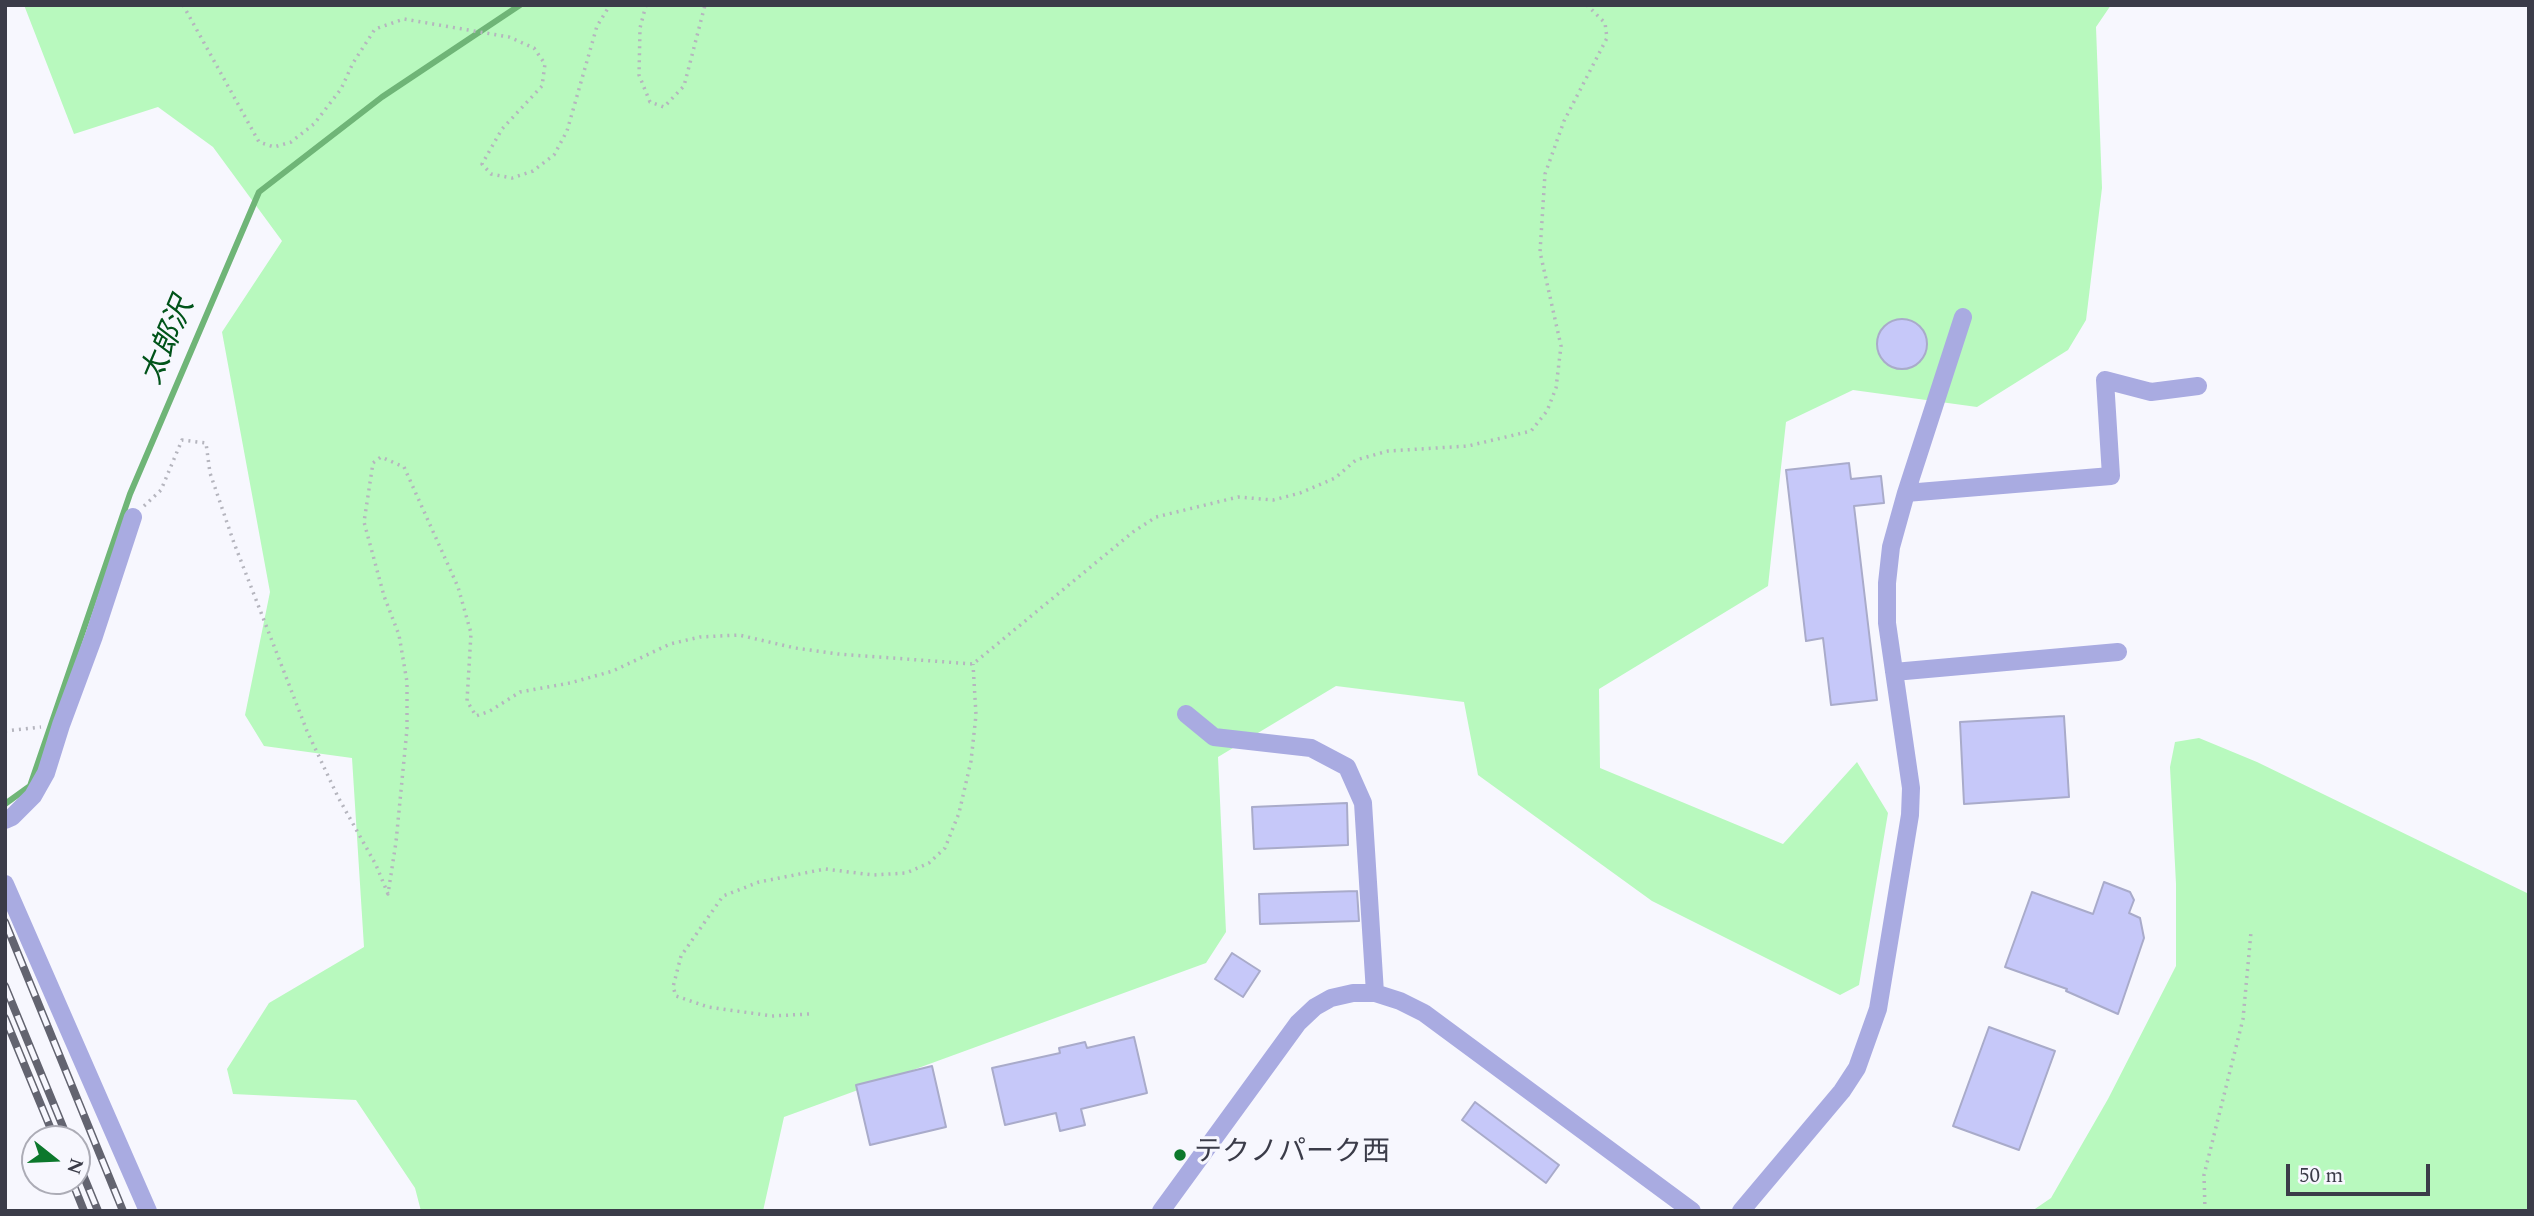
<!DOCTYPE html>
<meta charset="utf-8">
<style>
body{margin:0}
#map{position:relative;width:2534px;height:1216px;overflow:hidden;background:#f7f7fe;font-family:Spectral,serif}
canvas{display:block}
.frame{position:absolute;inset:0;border:7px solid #3b3c49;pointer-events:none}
.north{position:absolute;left:21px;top:1125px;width:70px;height:70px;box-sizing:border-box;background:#f7f7fe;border:2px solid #acacb6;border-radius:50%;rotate:108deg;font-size:19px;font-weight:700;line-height:28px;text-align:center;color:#3b3c49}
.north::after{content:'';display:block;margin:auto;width:24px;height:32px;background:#0c782c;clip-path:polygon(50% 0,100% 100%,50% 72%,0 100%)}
.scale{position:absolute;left:2286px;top:1164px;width:144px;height:32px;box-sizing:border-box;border:4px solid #3b3c49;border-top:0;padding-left:9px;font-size:21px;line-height:24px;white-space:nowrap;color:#3b3c49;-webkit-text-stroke:5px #f7f7fe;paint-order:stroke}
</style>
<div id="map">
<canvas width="2534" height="1216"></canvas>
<div class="frame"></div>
<div class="north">N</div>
<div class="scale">50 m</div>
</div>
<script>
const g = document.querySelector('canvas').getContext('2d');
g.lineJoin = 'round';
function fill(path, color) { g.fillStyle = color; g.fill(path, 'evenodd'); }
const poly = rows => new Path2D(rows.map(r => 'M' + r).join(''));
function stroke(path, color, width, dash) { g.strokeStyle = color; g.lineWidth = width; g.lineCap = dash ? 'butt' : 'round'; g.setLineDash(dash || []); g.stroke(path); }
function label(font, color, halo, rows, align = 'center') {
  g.font = font + ' Spectral,"Noto Sans JP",serif'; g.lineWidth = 6; g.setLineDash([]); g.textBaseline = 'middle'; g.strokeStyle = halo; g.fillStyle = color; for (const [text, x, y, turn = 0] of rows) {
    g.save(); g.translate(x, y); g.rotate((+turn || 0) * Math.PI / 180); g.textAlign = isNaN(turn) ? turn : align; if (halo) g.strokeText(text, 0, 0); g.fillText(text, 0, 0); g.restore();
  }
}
const green = poly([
 [24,5,2111,5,2096,27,2102,188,2086,320,2068,350,1977,407,1853,390,1786,422,1768,586,1599,689,1600,768,1783,844,1857,762,1888,813,1859,985,1840,995,1652,901,1478,775,1464,702,1336,686,1218,757,1226,932,1206,963,784,1117,763,1211,421,1211,415,1188,356,1100,233,1094,227,1069,269,1003,364,947,352,758,264,746,245,715,270,592,222,332,282,241,213,147,158,107,74,134],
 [2199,738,2257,762,2529,894,2529,1211,2032,1211,2051,1198,2108,1099,2176,966,2176,884,2170,767,2175,742]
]);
const stream = poly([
 [5,804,30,786,130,494,259,192,382,97,520,5]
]);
const building = poly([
 '1877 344a25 25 0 1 1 50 0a25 25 0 1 1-50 0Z',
 [1849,463,1851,479,1881,476,1884,503,1854,506,1877,700,1831,705,1823,638,1806,641,1786,470,1849,463],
 [2064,716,2069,797,1964,804,1960,722,2064,716],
 [1347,803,1348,845,1254,849,1252,807,1347,803],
 [2104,882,2130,892,2134,900,2129,913,2140,918,2144,938,2118,1014,2066,991,2067,989,2005,967,2032,892,2093,914,2104,882],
 [1357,891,1359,921,1260,924,1259,894,1357,891],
 [1232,953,1260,971,1243,997,1215,979,1232,953],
 [1989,1027,2055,1051,2019,1150,1953,1126,1989,1027],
 [1134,1037,1147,1093,1081,1109,1085,1125,1060,1131,1056,1113,1005,1125,992,1068,1060,1053,1059,1048,1085,1042,1087,1048,1134,1037],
 [932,1066,946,1127,870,1145,856,1085,932,1066],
 [1475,1102,1559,1165,1546,1183,1462,1120,1475,1102]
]);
const path = poly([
 [183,5,259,142,274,147,291,142,314,124,341,89,353,63,375,29,404,19,509,37,534,48,545,64,542,86,502,129,482,164,491,174,512,178,533,171,554,155,567,131,597,26,610,5],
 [646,5,640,28,639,75,650,102,664,107,684,86,705,5],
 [144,506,161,490,182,440,206,443,210,473,234,543,307,731,338,797,376,865,388,894,396,842,407,729,407,682,399,635,384,596,364,522,373,463,381,457,404,467,458,587,471,633,467,701,476,716,490,711,520,692,570,683,613,671,670,644,700,637,739,635,795,648,838,654,973,664,1133,532,1156,517,1238,497,1273,500,1300,493,1335,478,1356,460,1388,451,1468,446,1531,431,1547,411,1556,388,1561,346,1540,252,1545,174,1564,121,1607,38,1605,23,1587,5],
 [5,731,41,727],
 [809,1014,772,1016,708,1007,676,996,673,987,681,956,723,896,759,882,825,869,873,875,906,873,929,863,945,848,959,813,971,761,976,715,973,664],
 [2205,1211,2204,1175,2243,1019,2251,932]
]);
const minor = poly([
 [1906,493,2111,476,2105,380,2151,392,2198,386],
 [1894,672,2118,652],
 [1186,714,1214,737,1311,748,1347,767,1363,803,1375,993],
 [5,820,12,817,33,796,46,773,61,725,94,636,133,517],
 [5,884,148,1211],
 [1161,1211,1298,1023,1315,1007,1331,998,1353,993,1375,993,1400,1001,1424,1013,1692,1211],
 [1741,1211,1842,1091,1857,1068,1878,1009,1910,815,1911,788,1887,623,1887,583,1891,547,1906,493,1963,317]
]);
const rail = poly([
 [5,922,123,1211],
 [5,986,68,1139],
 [5,1018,55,1139],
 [77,1160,98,1211],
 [72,1181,84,1211]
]);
const markers = [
 [1180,1155,7,"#0c782c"]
];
const poiNames = [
 ["テクノパーク西",1194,1155]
];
const waterNames = [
 ["太郎沢",170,342,-67]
];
fill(green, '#b8f9be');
stroke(stream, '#6fb577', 6);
fill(building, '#c6c8f9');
stroke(building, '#a9abca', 2);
stroke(path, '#b5b5be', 3.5, [2, 5]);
stroke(minor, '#a9abe1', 18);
stroke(rail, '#636470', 8);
stroke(rail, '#f7f7fe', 5, [16]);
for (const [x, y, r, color] of markers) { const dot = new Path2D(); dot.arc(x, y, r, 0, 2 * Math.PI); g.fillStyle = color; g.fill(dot); stroke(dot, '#f7f7fe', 2.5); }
label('28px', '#3b3c49', '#f7f7fe', poiNames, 'left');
label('italic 30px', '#01541a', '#f7f7fe', waterNames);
</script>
